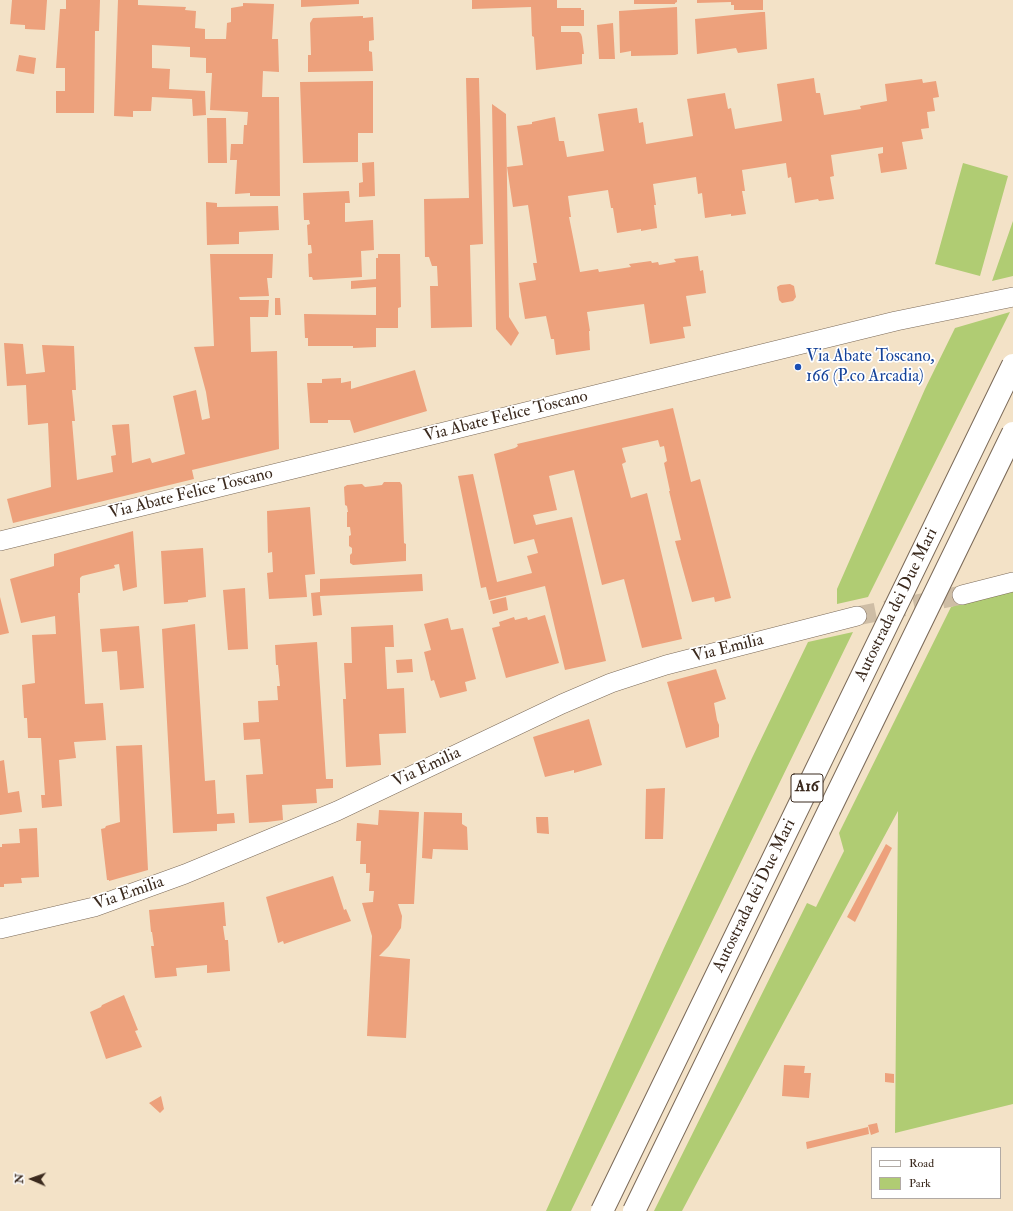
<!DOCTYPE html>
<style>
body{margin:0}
#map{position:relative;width:1013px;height:1211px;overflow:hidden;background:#f3e2c7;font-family:"IM FELL Double Pica",serif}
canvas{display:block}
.legend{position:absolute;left:871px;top:1147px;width:130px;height:52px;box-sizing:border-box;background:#fff;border:1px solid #b1aaa5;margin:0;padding:5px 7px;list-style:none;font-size:12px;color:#3b2a1e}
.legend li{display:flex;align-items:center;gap:8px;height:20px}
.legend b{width:20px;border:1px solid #b1aaa5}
.north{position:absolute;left:12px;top:1159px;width:40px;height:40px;-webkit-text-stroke:3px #fff;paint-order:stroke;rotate:272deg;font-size:11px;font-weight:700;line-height:16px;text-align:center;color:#3b2a1e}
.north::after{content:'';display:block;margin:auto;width:14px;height:18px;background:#3b2a1e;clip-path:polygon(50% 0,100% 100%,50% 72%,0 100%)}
</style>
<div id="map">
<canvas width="1013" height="1211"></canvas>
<ul class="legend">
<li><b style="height:5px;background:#fff"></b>Road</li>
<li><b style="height:11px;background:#b0cc73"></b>Park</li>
</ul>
<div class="north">N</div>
</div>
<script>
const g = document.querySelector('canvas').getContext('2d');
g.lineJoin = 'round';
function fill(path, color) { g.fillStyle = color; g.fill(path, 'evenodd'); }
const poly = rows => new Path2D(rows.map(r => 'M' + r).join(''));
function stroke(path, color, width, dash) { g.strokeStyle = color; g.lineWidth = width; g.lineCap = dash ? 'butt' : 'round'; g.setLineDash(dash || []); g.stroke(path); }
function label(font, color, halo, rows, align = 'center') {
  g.font = font + ' "IM FELL Double Pica",serif'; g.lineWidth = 3.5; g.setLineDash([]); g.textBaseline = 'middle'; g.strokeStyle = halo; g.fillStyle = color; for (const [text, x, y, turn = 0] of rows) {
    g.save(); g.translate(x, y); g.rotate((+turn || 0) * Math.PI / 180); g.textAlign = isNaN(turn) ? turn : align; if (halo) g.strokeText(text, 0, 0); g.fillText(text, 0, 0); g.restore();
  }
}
const green = poly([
 [963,163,1008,176,980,276,935,264],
 [1013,221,1013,276,992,281],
 [1010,312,868,597,837,604,837,589,925,389,955,328],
 [1013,590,1013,1104,895,1133,898,811,699,1179,682,1211,654,1211,807,903,816,907,844,851,839,833,951,607,972,599],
 [853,632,571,1211,546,1211,664,948,752,758,808,642]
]);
const building = poly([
 [12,0,47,0,45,30,25,29,25,25,10,24],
 [66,0,100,0,99,31,95,31,94,113,56,113,56,91,65,91,65,68,56,68,60,9,66,9],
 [118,0,138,0,138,5,186,7,185,10,196,11,195,28,205,29,205,39,226,39,227,23,231,22,231,8,243,6,243,3,274,4,272,39,278,39,279,72,263,71,262,97,279,97,280,196,250,196,250,193,235,194,237,160,230,160,231,144,243,144,244,125,247,125,248,112,210,110,212,73,206,73,206,58,190,57,190,47,152,45,152,68,170,69,169,89,205,91,206,115,193,116,192,99,152,97,151,111,133,111,133,117,114,116],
 [301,0,359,0,359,4,301,7],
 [472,0,557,0,557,8,581,8,581,10,584,10,584,26,561,26,561,32,579,32,581,34,582,37,584,54,582,54,582,64,536,70,534,37,532,36,531,7,472,9],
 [634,0,677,0,677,2,675,3,675,4,634,4],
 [697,0,763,0,763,10,734,10,734,5,731,5,731,2,697,3],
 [677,7,678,54,675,55,631,56,631,51,620,53,619,11],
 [761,12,765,12,767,49,738,53,736,48,697,54,695,19],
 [363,16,363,18,373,17,374,40,369,41,369,51,372,52,373,71,308,72,308,55,311,55,310,23,313,18],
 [613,23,615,59,599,59,597,25],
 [19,55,36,58,34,74,16,71],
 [466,78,479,78,483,244,470,245,472,327,431,328,430,286,438,286,437,266,432,266,429,257,425,257,424,199,469,198],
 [814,78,816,93,820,93,824,115,861,109,860,106,887,101,885,84,922,79,923,83,936,81,939,97,933,98,935,111,927,112,929,128,921,129,923,139,902,142,907,169,881,173,878,154,883,153,883,147,831,155,834,176,830,177,834,199,819,201,818,199,795,203,791,177,788,178,786,163,742,170,745,191,742,191,746,214,731,216,731,214,705,218,702,193,698,194,696,177,653,184,656,205,654,205,657,228,641,231,641,229,617,233,613,208,611,208,608,190,568,196,571,217,569,217,580,272,598,269,599,272,631,267,629,264,651,261,652,263,658,262,659,265,676,262,674,259,698,256,700,271,703,270,706,293,686,296,691,326,683,327,685,338,650,344,644,304,587,312,590,331,589,331,590,350,556,355,554,339,551,339,546,316,525,319,519,283,536,280,533,263,537,263,528,205,513,207,507,167,523,165,517,126,532,124,532,122,555,117,559,141,564,141,567,157,604,151,598,114,637,108,639,123,643,122,646,144,693,136,687,99,725,93,728,109,731,108,735,129,782,121,777,84],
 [373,81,373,133,358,133,358,162,303,163,300,82],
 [492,104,506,114,509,317,519,333,511,346,496,329],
 [207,118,226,118,227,163,208,163],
 [374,162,375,196,359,197,359,183,363,182,362,163],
 [349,191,350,203,345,203,345,222,373,220,374,250,361,251,362,277,313,280,312,277,309,277,308,254,312,253,311,245,308,245,307,225,310,224,309,220,304,220,303,193],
 [206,202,217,203,217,207,278,206,279,230,239,232,239,244,207,245],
 [210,254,273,254,272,278,267,278,269,296,239,297,240,300,269,300,268,317,250,317,251,352,277,351,279,449,192,470,194,479,13,523,7,499,51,487,48,423,28,425,26,385,7,386,4,343,23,344,26,374,45,372,42,345,74,346,76,390,72,390,75,421,72,421,77,480,113,472,111,456,116,455,112,425,129,424,132,463,150,458,152,463,185,454,173,396,196,390,202,420,210,418,206,392,194,347,214,346],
 [378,254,400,254,401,307,398,308,398,328,376,328,376,347,353,348,353,346,308,346,308,338,305,338,304,314,376,315,376,287,351,289,351,281,376,279,376,258,378,258],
 [790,284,794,286,796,297,793,301,782,303,779,300,777,287,780,285],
 [275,298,280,298,281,315,275,315],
 [415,370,427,411,354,433,350,420,328,420,328,423,310,423,307,383,322,383,322,379,341,378,341,383,351,381,351,389],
 [673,408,691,482,700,479,731,598,715,602,714,597,692,602,675,541,681,540,669,491,670,491,664,463,667,461,664,446,660,447,658,440,622,448,626,462,622,464,631,498,647,493,682,639,642,648,624,579,602,585,574,470,549,476,557,510,533,515,536,525,572,517,606,661,565,670,545,586,489,600,486,587,481,588,458,476,473,474,497,582,532,573,527,556,538,553,534,539,514,544,494,454,515,448,518,446,517,444],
 [384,482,400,482,402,485,404,543,406,544,406,561,353,565,350,563,350,555,352,553,352,548,349,546,349,536,351,535,350,527,347,527,347,512,348,512,347,506,345,505,344,487,347,485,362,484,365,487,382,485],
 [310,507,315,574,305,575,307,597,269,599,267,573,273,572,272,552,268,553,267,511],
 [133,531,137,587,123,591,119,564,114,565,115,568,82,576,80,578,80,593,78,593,85,704,103,703,106,740,74,742,76,758,59,760,62,806,42,808,41,795,45,795,41,738,28,738,27,718,24,718,22,685,35,683,32,635,56,634,55,616,21,623,10,579,54,566,54,554],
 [203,548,206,597,188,600,188,602,164,604,161,551],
 [422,574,423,591,320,596,322,615,313,616,311,593,320,592,320,579],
 [245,588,248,649,228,650,223,590],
 [0,597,9,633,0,635],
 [506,597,508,610,493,614,490,601],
 [545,615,559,663,506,678,492,628,500,626,499,622,514,617,515,620,527,617,528,620],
 [448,618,451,630,463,628,476,679,465,682,467,691,440,698,434,680,431,681,424,652,431,650,424,624],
 [195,624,205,781,215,780,217,814,234,813,235,823,217,824,217,831,173,833,162,629],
 [393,625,394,647,385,647,387,689,404,688,406,733,379,734,381,765,346,767,343,699,346,699,344,663,352,663,351,627],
 [139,626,144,688,120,690,117,651,102,652,100,629],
 [317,642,326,779,333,779,333,788,316,789,317,803,282,805,283,820,267,822,249,823,246,775,263,774,260,739,244,740,243,723,259,722,258,701,278,700,277,686,280,686,278,665,276,665,275,645],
 [412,659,413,672,397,673,396,660],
 [716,669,726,699,714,703,717,720,719,725,719,737,686,748,667,682],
 [589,719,602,765,574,773,574,770,545,777,533,737],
 [142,745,148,870,109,881,109,880,107,880,101,829,105,828,106,826,120,822,116,746],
 [4,760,8,793,19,791,22,812,0,815,0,761],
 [665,788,663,839,645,839,646,789],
 [379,810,419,812,414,904,398,904,402,916,401,928,389,946,379,956,410,959,406,1038,367,1036,372,936,362,903,373,902,374,891,369,891,370,873,366,873,366,864,360,864,361,841,356,841,357,823,378,825],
 [424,812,462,813,462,824,467,827,468,850,433,849,432,859,422,858],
 [536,817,548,817,549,834,537,833],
 [37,828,39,877,21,878,22,883,4,884,4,887,0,887,0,847,2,847,2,844,20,843,19,829],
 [886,844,892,848,855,922,847,917],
 [333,876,344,910,346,909,351,921,284,944,283,941,278,943,266,897],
 [224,902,226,926,223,926,225,940,228,940,230,971,207,973,207,965,176,968,177,976,155,978,151,946,154,946,152,932,151,932,149,910],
 [124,995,138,1030,135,1031,142,1047,106,1059,90,1012,101,1007,102,1005],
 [784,1065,805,1066,804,1073,811,1073,809,1098,782,1096],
 [885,1073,894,1074,894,1083,885,1082],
 [161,1096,164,1109,160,1113,149,1103],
 [877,1123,879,1132,871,1135,868,1125],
 [868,1127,869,1134,807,1149,806,1142]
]);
const streetTunnel = poly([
 [857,616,962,595]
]);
const street = poly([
 [0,541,896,321,1013,297],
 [962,595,1013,582],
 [0,929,94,907,185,874,337,811,562,704,611,683,666,665,857,616]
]);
const highwayBridge = poly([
 [602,1211,1013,365],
 [634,1211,1013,433]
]);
const markers = [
 [798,367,4,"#1a4fb4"]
];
const shields = [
 [807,788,32]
];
const shieldNames = [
 ["A16",807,788]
];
const transitNames = [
 ["Via Abate Toscano,",806,357],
 ["166 (P.co Arcadia)",806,377]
];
const streetNames = [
 ["Via Abate Felice Toscano",506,417,-14],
 ["Via Abate Felice Toscano",191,494,-14],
 ["Autostrada dei Due Mari",897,605,-64],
 ["Via Emilia",728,649,-14],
 ["Via Emilia",427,768,-25],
 ["Via Emilia",129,894,-19],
 ["Autostrada dei Due Mari",755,896,-64]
];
fill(green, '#b0cc73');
fill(building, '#eda17c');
stroke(streetTunnel, '#cebda5', 19, [19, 10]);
stroke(street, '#7b6a59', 20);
stroke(street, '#fff', 19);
stroke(highwayBridge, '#7b6a59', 24, []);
stroke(highwayBridge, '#fff', 22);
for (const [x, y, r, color] of markers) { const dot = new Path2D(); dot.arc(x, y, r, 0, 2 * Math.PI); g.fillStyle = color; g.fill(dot); stroke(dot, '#fff', 1.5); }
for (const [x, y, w] of shields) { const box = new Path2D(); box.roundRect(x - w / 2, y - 14, w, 28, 3); g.fillStyle = '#fff'; g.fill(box); stroke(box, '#3b2a1e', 1); }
label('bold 16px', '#3b2a1e', null, shieldNames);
label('17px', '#164399', '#fff', transitNames, 'left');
label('17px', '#3b2a1e', '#fff', streetNames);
</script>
